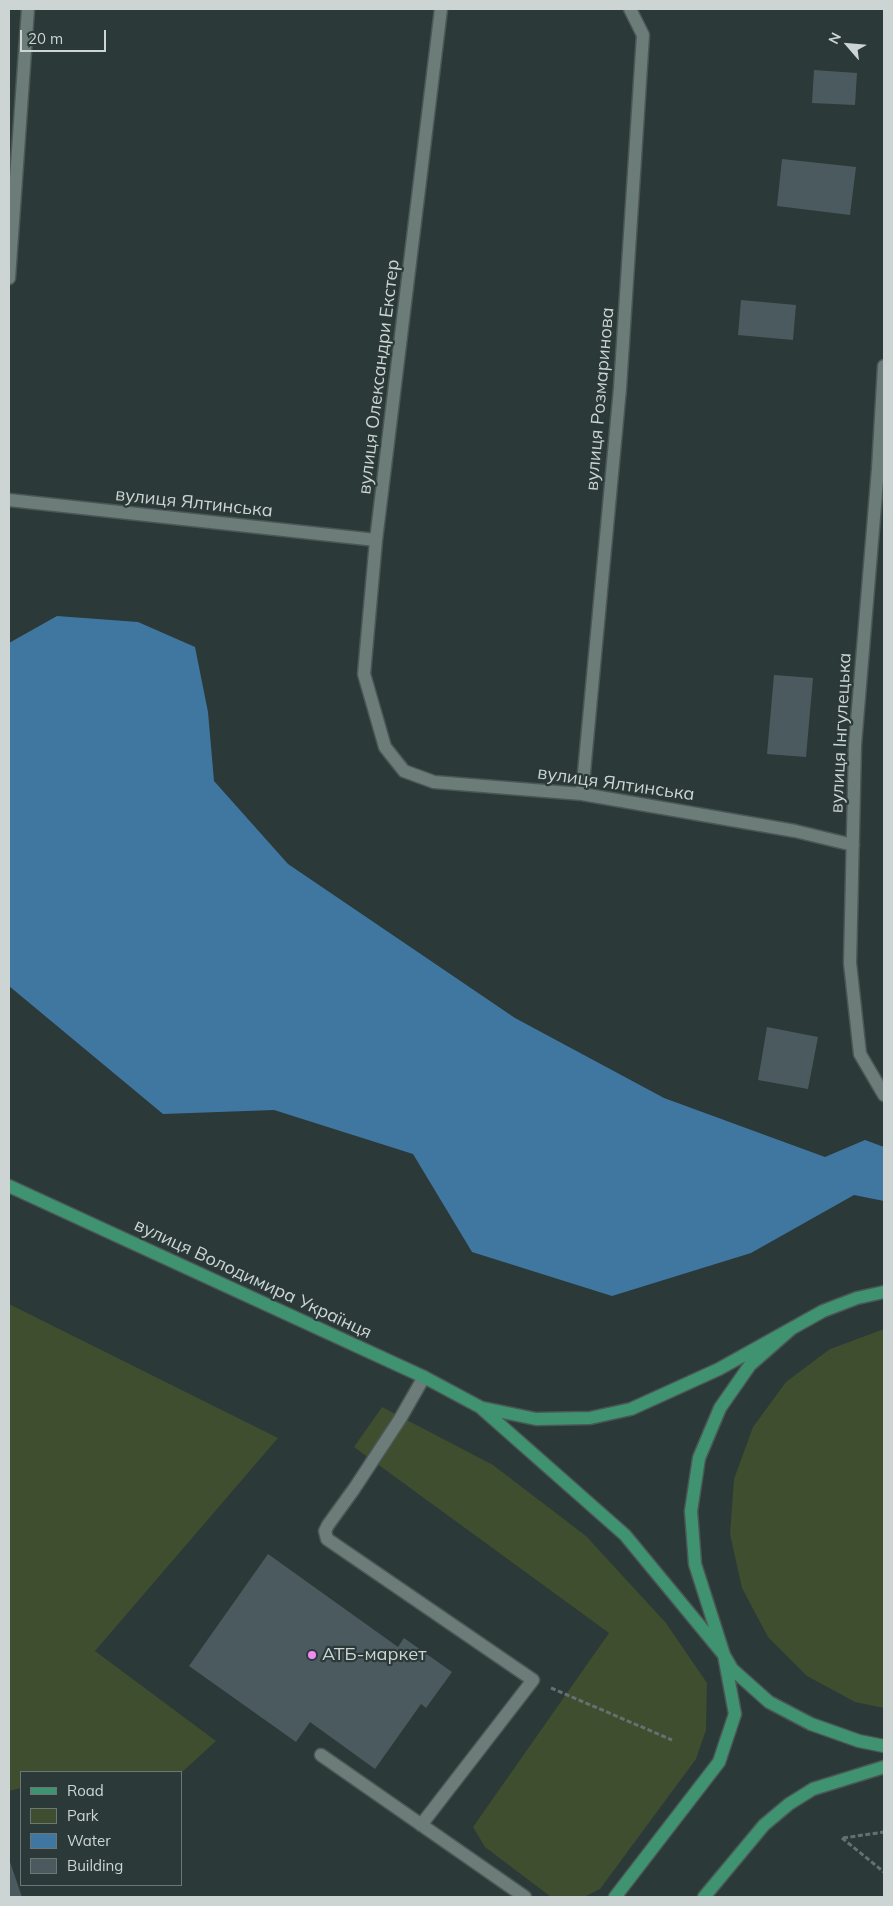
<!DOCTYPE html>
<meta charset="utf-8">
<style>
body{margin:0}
#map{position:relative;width:893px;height:1906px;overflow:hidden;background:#2b3938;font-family:Mulish,sans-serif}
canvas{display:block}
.frame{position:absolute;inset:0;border:10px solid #ccd5d4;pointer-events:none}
.legend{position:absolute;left:20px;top:1771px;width:162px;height:115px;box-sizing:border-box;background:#2b3938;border:1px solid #6b7776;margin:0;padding:6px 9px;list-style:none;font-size:15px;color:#ccd5d4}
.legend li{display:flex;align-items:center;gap:10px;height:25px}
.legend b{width:25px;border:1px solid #6b7776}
.north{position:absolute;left:823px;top:20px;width:50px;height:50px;-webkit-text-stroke:4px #2b3938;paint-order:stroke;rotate:297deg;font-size:14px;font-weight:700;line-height:20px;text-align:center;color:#ccd5d4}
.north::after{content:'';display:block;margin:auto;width:18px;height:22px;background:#ccd5d4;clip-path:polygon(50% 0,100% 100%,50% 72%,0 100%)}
.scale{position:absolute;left:20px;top:30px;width:86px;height:22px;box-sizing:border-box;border:2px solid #ccd5d4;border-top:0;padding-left:6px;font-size:15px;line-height:18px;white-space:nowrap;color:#ccd5d4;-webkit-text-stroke:4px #2b3938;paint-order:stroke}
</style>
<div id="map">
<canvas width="893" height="1906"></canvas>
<div class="frame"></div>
<ul class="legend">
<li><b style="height:6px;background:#409371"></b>Road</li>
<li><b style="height:14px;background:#3e4e2f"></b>Park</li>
<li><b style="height:14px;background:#4077a0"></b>Water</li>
<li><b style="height:14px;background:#4b5a5e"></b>Building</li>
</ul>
<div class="north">N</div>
<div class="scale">20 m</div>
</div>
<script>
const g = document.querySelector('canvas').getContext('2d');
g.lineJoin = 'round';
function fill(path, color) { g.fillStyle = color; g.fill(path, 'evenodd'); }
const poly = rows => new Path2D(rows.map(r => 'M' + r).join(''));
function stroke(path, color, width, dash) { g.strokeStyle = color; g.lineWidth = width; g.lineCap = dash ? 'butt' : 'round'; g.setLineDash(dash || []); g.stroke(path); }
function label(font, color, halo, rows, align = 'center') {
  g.font = font + ' Mulish,sans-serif'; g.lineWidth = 4.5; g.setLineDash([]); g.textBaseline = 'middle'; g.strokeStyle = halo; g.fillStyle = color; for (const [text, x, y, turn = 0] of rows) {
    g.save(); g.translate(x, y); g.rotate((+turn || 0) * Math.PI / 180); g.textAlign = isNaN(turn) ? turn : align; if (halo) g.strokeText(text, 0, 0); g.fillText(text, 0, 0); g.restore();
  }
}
const green = poly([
 [9,1304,278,1438,95,1651,216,1741,181,1773,21,1772,21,1788,9,1791],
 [884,1329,884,1708,855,1702,807,1676,768,1637,742,1588,730,1534,734,1479,753,1427,786,1382,830,1349],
 [382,1407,493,1465,586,1536,666,1623,707,1683,706,1730,696,1759,600,1889,584,1897,551,1897,485,1847,473,1827,609,1633,354,1447]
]);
const water = poly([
 [57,616,138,622,195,647,208,712,214,781,288,864,515,1018,664,1098,825,1157,865,1140,884,1147,884,1201,854,1195,751,1253,612,1296,472,1252,413,1154,274,1110,163,1114,9,986,9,643]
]);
const building = poly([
 [814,70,857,73,855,105,812,103],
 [782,159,856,167,850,215,777,206],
 [741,300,796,305,793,340,738,335],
 [774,675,813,678,806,757,767,754],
 [767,1027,818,1037,808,1089,758,1080],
 [268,1554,398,1647,404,1638,452,1672,426,1708,421,1704,375,1769,310,1722,296,1742,189,1666],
 [9,1859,22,1897,9,1897]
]);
const path = poly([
 [551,1688,672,1740],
 [842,1838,884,1872],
 [843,1838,884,1832]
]);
const minor = poly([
 [441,9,376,540,364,674,385,747,404,771,434,782,582,794,795,831,853,845],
 [9,278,28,9],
 [884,366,878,469,855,745,850,963,860,1054,884,1095],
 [9,500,376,540],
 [582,794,620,388,643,35,630,9],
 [321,1755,525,1897],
 [421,1825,533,1680,327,1539,325,1531,328,1525,354,1489,400,1419,424,1377]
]);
const major = poly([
 [9,1186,424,1377,480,1407,625,1535,724,1655,732,1669,769,1702,811,1724,859,1741,884,1746],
 [483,1408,536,1419,590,1418,631,1409,719,1369,823,1311,857,1298,884,1292],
 [615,1897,719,1762,735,1714,724,1655,695,1564,691,1511,699,1458,720,1408,750,1365,791,1329],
 [704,1897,764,1825,789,1804,813,1789,884,1767]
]);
const markers = [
 [312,1655,5,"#f28af3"]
];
const streetNames = [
 ["вулиця Олександри Екстер",379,377,-83],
 ["вулиця Розмаринова",600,399,-85],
 ["вулиця Ялтинська",194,503,6],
 ["вулиця Інгулецька",841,733,-87],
 ["вулиця Ялтинська",616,784,8],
 ["вулиця Володимира Українця",253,1279,25]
];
const poiNames = [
 ["АТБ-маркет",322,1655]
];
fill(green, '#3e4e2f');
fill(water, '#4077a0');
fill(building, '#4b5a5e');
stroke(minor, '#4a5755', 15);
stroke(major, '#4a5755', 15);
stroke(path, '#657170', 3, [5, 2.5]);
stroke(minor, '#6b7c79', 12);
stroke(major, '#409371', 12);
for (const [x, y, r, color] of markers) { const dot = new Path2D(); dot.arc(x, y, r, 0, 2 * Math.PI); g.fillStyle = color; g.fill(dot); stroke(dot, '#2b3938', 2); }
label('18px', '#ccd5d4', '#2b3938', streetNames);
label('18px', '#ccd5d4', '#2b3938', poiNames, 'left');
</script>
